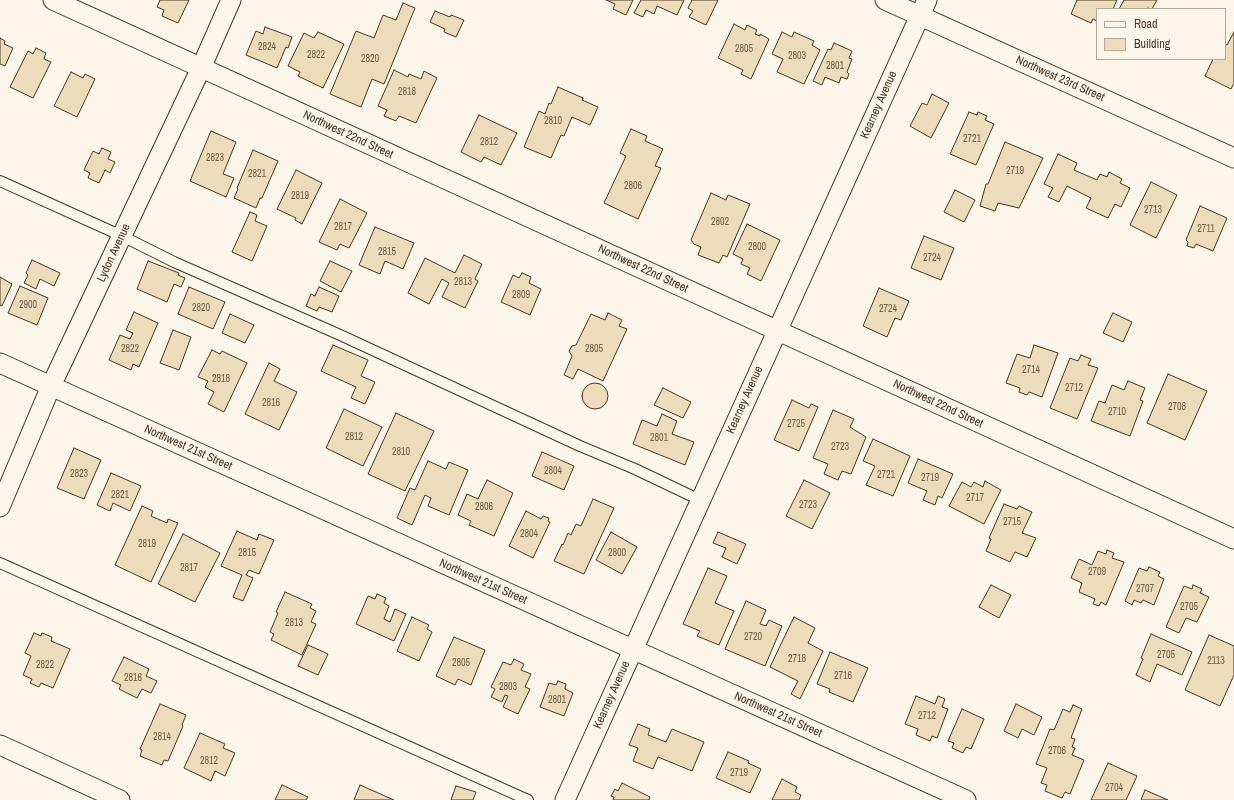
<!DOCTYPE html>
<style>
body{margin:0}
#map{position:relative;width:1234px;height:800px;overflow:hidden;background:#fbf6e9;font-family:"Archivo Narrow",sans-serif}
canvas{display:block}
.legend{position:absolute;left:1096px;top:8px;width:130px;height:52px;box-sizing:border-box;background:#fbf6e9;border:1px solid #b4a999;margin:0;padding:5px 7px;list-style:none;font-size:12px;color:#4a3520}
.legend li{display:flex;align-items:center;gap:8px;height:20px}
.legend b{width:20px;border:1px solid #b4a999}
</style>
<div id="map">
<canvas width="1234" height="800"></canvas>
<ul class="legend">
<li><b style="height:5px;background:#fbf6e9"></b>Road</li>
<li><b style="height:11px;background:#ecdcbc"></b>Building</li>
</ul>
</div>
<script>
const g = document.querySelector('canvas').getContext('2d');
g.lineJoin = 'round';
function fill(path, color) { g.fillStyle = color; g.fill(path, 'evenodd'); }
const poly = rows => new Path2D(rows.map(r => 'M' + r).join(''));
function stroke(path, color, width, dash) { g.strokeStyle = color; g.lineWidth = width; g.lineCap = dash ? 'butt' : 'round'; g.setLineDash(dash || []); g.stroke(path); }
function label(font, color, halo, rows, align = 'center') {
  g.font = font + ' "Archivo Narrow",sans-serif'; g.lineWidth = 3; g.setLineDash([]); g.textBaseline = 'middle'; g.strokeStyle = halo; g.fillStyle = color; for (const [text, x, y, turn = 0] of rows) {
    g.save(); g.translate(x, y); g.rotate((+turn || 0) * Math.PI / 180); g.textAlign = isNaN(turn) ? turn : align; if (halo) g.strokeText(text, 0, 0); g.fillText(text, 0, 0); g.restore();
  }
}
const building = poly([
 [160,0,189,0,178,23,162,16,164,10,157,7,160,0],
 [606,0,633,0,626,15,613,9,615,4,606,0],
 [641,0,684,0,677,15,657,6,654,14,646,10,643,17,634,13,641,0],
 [692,0,718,0,706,25,689,17,693,11,688,8,692,0],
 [1077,0,1117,0,1113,9,1097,9,1097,21,1093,19,1091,23,1071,14,1077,0],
 [1124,0,1157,0,1152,9,1147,8,1146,9,1119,9,1124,0],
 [403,3,415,8,384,84,372,79,361,107,330,94,356,31,374,38,383,15,396,20,403,3],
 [435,11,450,17,451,15,464,20,456,37,444,32,445,29,430,22,435,11],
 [734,24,745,30,747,25,757,30,755,34,760,36,760,34,769,39,751,79,741,74,743,70,718,58,734,24],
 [265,27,292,37,288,48,286,47,277,68,246,55,256,31,263,34,265,27],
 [318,32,344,44,323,88,298,76,300,72,288,66,304,33,314,38,318,32],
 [782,32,792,37,794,32,814,41,812,45,820,50,804,84,777,72,783,59,772,54,782,32],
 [1234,32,1234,83,1231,89,1205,76,1213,59,1225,59,1225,44,1227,45,1234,32],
 [0,38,5,41,4,44,13,48,5,66,0,64,0,38],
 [834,43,852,51,849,58,852,59,847,72,849,74,847,79,841,77,839,83,825,77,822,85,813,81,828,49,831,50,834,43],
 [36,48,46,53,44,59,51,62,33,98,10,87,28,51,33,54,36,48],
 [394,70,408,77,409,74,421,79,424,71,437,78,416,123,399,116,396,121,384,116,387,110,378,106,394,70],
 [71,72,83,78,85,74,95,79,77,117,54,106,71,72],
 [558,87,583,98,582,100,598,107,590,125,572,117,564,136,561,135,551,158,524,147,539,111,545,114,549,103,551,104,558,87],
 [932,94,949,103,931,138,910,126,922,103,927,105,932,94],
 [969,112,977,115,978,112,987,116,985,120,994,124,976,165,950,154,969,112],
 [479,115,517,133,501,165,484,157,481,162,461,152,479,115],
 [631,129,647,136,645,141,663,149,655,166,661,168,638,219,604,203,626,156,620,153,631,129],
 [211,131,236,142,223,174,234,178,226,197,190,181,211,131],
 [1005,142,1043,158,1019,208,998,203,995,211,980,206,986,184,988,184,1005,142],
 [102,148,111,152,108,159,115,162,110,173,105,170,99,183,88,178,90,173,84,170,93,151,99,154,102,148],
 [253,150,278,161,262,198,260,198,256,208,234,198,238,189,237,188,253,150],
 [1058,154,1077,163,1074,170,1097,180,1100,174,1107,177,1109,172,1122,179,1120,183,1130,188,1121,207,1115,204,1108,218,1086,208,1091,198,1067,186,1059,202,1048,197,1053,188,1044,184,1058,154],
 [296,170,322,183,302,224,295,220,296,218,277,209,296,170],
 [1151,182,1177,195,1156,238,1130,225,1151,182],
 [955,190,975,200,964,222,944,212,955,190],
 [711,193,726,200,728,195,750,204,727,257,723,255,719,263,698,255,701,247,694,244,691,240,711,193],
 [340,199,367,213,349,248,340,244,337,250,319,242,340,199],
 [1200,206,1227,218,1213,251,1196,244,1194,248,1187,246,1188,242,1186,240,1200,206],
 [250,212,257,215,255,221,267,226,252,261,232,252,250,212],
 [747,224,780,240,761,281,747,274,750,268,741,264,743,259,733,254,747,224],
 [375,227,414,243,403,269,385,261,380,274,359,265,375,227],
 [924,236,954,248,941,280,911,268,924,236],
 [464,255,482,264,475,279,478,281,465,308,442,297,449,283,442,279,429,304,408,293,425,258,455,273,464,255],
 [32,260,60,273,54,286,40,279,36,289,24,283,28,275,26,273,32,260],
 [148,261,179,273,178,275,185,278,181,287,174,284,167,302,137,289,148,261],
 [330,261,352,271,341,292,320,281,330,261],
 [522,273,531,277,529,283,541,289,530,315,501,302,513,275,519,278,522,273],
 [0,277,12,284,2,306,0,305,0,277],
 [20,286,48,298,37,325,8,313,20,286],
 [189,287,225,302,213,329,178,314,189,287],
 [319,287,339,296,332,312,319,307,317,311,306,306,311,294,315,296,319,287],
 [879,288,909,301,901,320,895,318,887,337,863,326,879,288],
 [134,312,158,323,139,367,133,364,131,370,109,360,120,335,130,339,133,333,126,330,134,312],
 [608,313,622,320,619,326,627,329,603,381,578,369,573,379,564,375,572,356,569,351,572,346,576,345,591,314,605,320,608,313],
 [1113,313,1132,322,1123,342,1103,333,1113,313],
 [230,314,254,325,245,343,222,333,230,314],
 [173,330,191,337,179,370,160,363,173,330],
 [333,345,368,360,361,376,375,382,365,404,351,398,356,387,321,371,333,345],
 [1034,345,1058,353,1042,397,1029,392,1027,395,1019,392,1020,388,1006,383,1017,354,1030,358,1034,345],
 [212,350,220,354,222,351,247,363,224,412,208,404,214,392,205,387,208,381,198,377,212,350],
 [1081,355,1091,359,1088,365,1098,368,1077,419,1050,408,1070,358,1078,361,1081,355],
 [269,363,280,369,274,381,297,392,279,430,245,414,269,363],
 [1168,374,1207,391,1185,440,1147,423,1168,374],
 [1128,381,1145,388,1140,400,1143,401,1130,436,1091,421,1099,401,1105,403,1112,385,1124,390,1128,381],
 '582 396a13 13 0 1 1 26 0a13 13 0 1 1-26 0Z',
 [663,388,691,402,683,418,654,405,663,388],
 [792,400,809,408,811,404,818,407,799,451,774,440,792,400],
 [344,409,382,427,363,466,326,448,344,409],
 [833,410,854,419,850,427,866,437,851,474,842,471,838,480,824,474,828,464,813,458,833,410],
 [396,413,434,431,405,491,368,474,396,413],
 [662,414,677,421,672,434,694,442,685,465,633,444,642,420,657,426,662,414],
 [873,439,910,456,893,496,866,485,875,466,863,461,873,439],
 [74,448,101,460,84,499,57,488,74,448],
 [542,452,574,466,564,490,532,476,542,452],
 [918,459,953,474,942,498,938,496,935,505,923,500,927,491,908,483,918,459],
 [428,461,446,469,449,462,468,470,449,515,428,506,431,498,425,495,412,525,397,518,410,488,415,490,428,461],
 [111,473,141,486,130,511,113,503,110,511,97,505,111,473],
 [487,480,513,493,494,536,469,525,471,521,458,515,467,494,478,499,487,480],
 [804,480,830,493,812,529,786,516,804,480],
 [985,481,1001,490,984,524,949,506,962,482,971,487,974,482,983,487,985,481],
 [593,499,614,508,584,574,554,561,562,544,563,545,568,533,571,535,576,524,581,526,593,499],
 [1004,504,1017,509,1019,506,1032,512,1022,533,1036,538,1027,557,1015,552,1010,562,986,551,991,539,989,538,1004,504],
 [142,506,153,511,151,516,167,523,168,519,178,523,151,582,115,565,142,506],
 [526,511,541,519,543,516,549,518,548,521,550,522,533,558,509,546,526,511],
 [237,531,257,540,259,534,274,540,259,574,249,570,246,575,253,578,243,601,233,597,242,575,221,566,237,531],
 [611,532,637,547,622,574,596,560,611,532],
 [718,532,746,544,737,564,722,557,726,548,713,543,718,532],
 [183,534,220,553,195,602,158,584,183,534],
 [1107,550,1114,553,1112,558,1124,562,1106,605,1101,602,1099,606,1093,604,1095,599,1079,592,1082,583,1071,578,1079,559,1092,565,1098,551,1106,554,1107,550],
 [1149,567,1160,572,1158,576,1164,579,1154,605,1143,600,1141,603,1134,600,1132,605,1125,601,1139,568,1147,571,1149,567],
 [708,568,727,576,715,603,734,611,719,645,697,636,700,631,683,624,708,568],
 [991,585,1011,595,999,618,979,607,991,585],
 [1193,585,1202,589,1200,593,1209,597,1197,622,1186,618,1179,633,1166,627,1184,586,1192,589,1193,585],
 [285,592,312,604,310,608,316,611,311,622,316,624,302,655,271,640,274,634,270,632,278,613,276,612,285,592],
 [377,594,386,598,384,603,389,606,384,619,390,622,395,609,406,614,394,641,356,624,368,596,375,599,377,594],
 [746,601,766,610,760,624,766,626,769,620,782,626,765,666,725,649,746,601],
 [412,617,429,625,427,629,432,632,419,661,397,651,412,617],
 [794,617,815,628,808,643,823,651,800,699,791,694,798,681,770,667,794,617],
 [34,633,41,636,42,633,52,637,51,641,70,649,53,688,41,683,39,687,30,683,32,679,23,675,31,656,25,653,34,633],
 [1151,634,1192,652,1182,675,1157,664,1150,682,1136,675,1143,659,1141,658,1151,634],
 [1209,635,1234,646,1234,675,1220,706,1185,690,1209,635],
 [454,637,485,650,471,685,458,679,455,685,436,676,454,637],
 [308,645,328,654,318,675,298,666,308,645],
 [830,652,868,668,853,702,829,692,830,689,817,684,830,652],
 [124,657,149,669,146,676,157,681,151,693,142,689,137,698,119,689,121,685,112,681,124,657],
 [514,659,524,664,521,670,531,674,525,687,530,689,518,714,503,707,508,696,505,695,502,702,491,697,495,689,491,687,503,662,511,665,514,659],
 [558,681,566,684,565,689,573,693,564,716,540,707,549,683,556,685,558,681],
 [916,696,935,704,938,696,945,699,942,707,948,709,937,738,932,736,930,741,916,735,918,729,905,724,916,696],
 [160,704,186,715,182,725,183,726,168,761,164,760,162,765,140,756,142,750,140,749,160,704],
 [1016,704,1042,717,1034,735,1022,729,1018,738,1004,731,1016,704],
 [1073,705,1082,709,1071,738,1075,739,1072,747,1075,748,1072,755,1084,760,1070,794,1065,792,1062,798,1045,791,1047,785,1041,783,1047,768,1036,764,1050,729,1054,730,1063,709,1070,712,1073,705],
 [962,709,984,719,971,749,966,747,963,753,952,748,954,743,948,741,962,709],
 [638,724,650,729,648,735,666,742,672,729,704,742,692,771,658,757,653,769,633,761,638,748,629,745,638,724],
 [200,733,225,744,223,748,235,753,225,776,215,771,211,781,184,768,200,733],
 [728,752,749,761,748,763,761,769,750,793,716,778,728,752],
 [1108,763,1137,776,1126,800,1091,800,1108,763],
 [782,779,797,787,795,792,801,795,799,800,772,800,782,779],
 [622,783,650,797,649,800,613,800,614,797,611,796,615,789,618,791,622,783],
 [282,785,308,797,306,800,275,800,282,785],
 [360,785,394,800,354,800,360,785],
 [456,786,476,792,473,800,451,800,456,786],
 [1145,790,1168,800,1141,800,1145,790]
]);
const lane = poly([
 [0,181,122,236,174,262,338,334,580,446,635,469,700,500],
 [0,563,528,800]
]);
const street = poly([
 [53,0,1234,539],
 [885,0,1234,158],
 [0,363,966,800],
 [0,507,51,386,201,68,231,0],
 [0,745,120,800],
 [565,800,927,0]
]);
const numberNames = [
 ["2824",267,47],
 ["2805",744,49],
 ["2822",316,55],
 ["2803",797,56],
 ["2820",370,59],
 ["2801",835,66],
 ["2818",407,92],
 ["2810",553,121],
 ["2721",972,139],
 ["2812",489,142],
 ["2823",215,158],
 ["2719",1015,171],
 ["2821",257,174],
 ["2806",633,186],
 ["2819",300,196],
 ["2713",1153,210],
 ["2802",720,222],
 ["2817",343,227],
 ["2711",1206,229],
 ["2800",757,247],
 ["2815",387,252],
 ["2724",932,258],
 ["2813",463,282],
 ["2809",521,295],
 ["2900",28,305],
 ["2820",201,308],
 ["2724",888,309],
 ["2822",130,349],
 ["2805",594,349],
 ["2714",1031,370],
 ["2818",221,379],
 ["2712",1074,388],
 ["2816",271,403],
 ["2708",1177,407],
 ["2710",1117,412],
 ["2725",796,424],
 ["2812",354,437],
 ["2801",659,438],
 ["2723",840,447],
 ["2810",401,452],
 ["2804",553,471],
 ["2823",79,474],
 ["2721",886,475],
 ["2719",930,478],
 ["2821",120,495],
 ["2717",975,498],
 ["2723",808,505],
 ["2806",484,507],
 ["2715",1012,522],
 ["2804",529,534],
 ["2819",147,544],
 ["2815",247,553],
 ["2800",617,553],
 ["2817",189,568],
 ["2709",1097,572],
 ["2707",1145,589],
 ["2705",1189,607],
 ["2813",294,623],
 ["2720",753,637],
 ["2705",1166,655],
 ["2718",797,659],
 ["2113",1216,661],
 ["2805",461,663],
 ["2822",45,665],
 ["2716",843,676],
 ["2816",133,678],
 ["2803",508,687],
 ["2801",557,700],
 ["2712",927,716],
 ["2814",162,737],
 ["2706",1057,751],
 ["2812",209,761],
 ["2719",739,773],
 ["2704",1114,788]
];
const streetNames = [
 ["Northwest 23rd Street",1060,79,24],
 ["Kearney Avenue",879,105,-66],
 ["Northwest 22nd Street",348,135,25],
 ["Lydon Avenue",114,253,-65],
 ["Northwest 22nd Street",643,269,25],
 ["Kearney Avenue",745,400,-66],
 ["Northwest 22nd Street",938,404,25],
 ["Northwest 21st Street",188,448,24],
 ["Northwest 21st Street",483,582,24],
 ["Kearney Avenue",612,695,-66],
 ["Northwest 21st Street",778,715,24]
];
fill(building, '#ecdcbc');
stroke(building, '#4a3520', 1);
stroke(lane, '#4a3520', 12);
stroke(street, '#4a3520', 21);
stroke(lane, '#fbf6e9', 10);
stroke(street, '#fbf6e9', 19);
label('10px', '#725f47', null, numberNames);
label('12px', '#4a3520', '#fbf6e9', streetNames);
</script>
